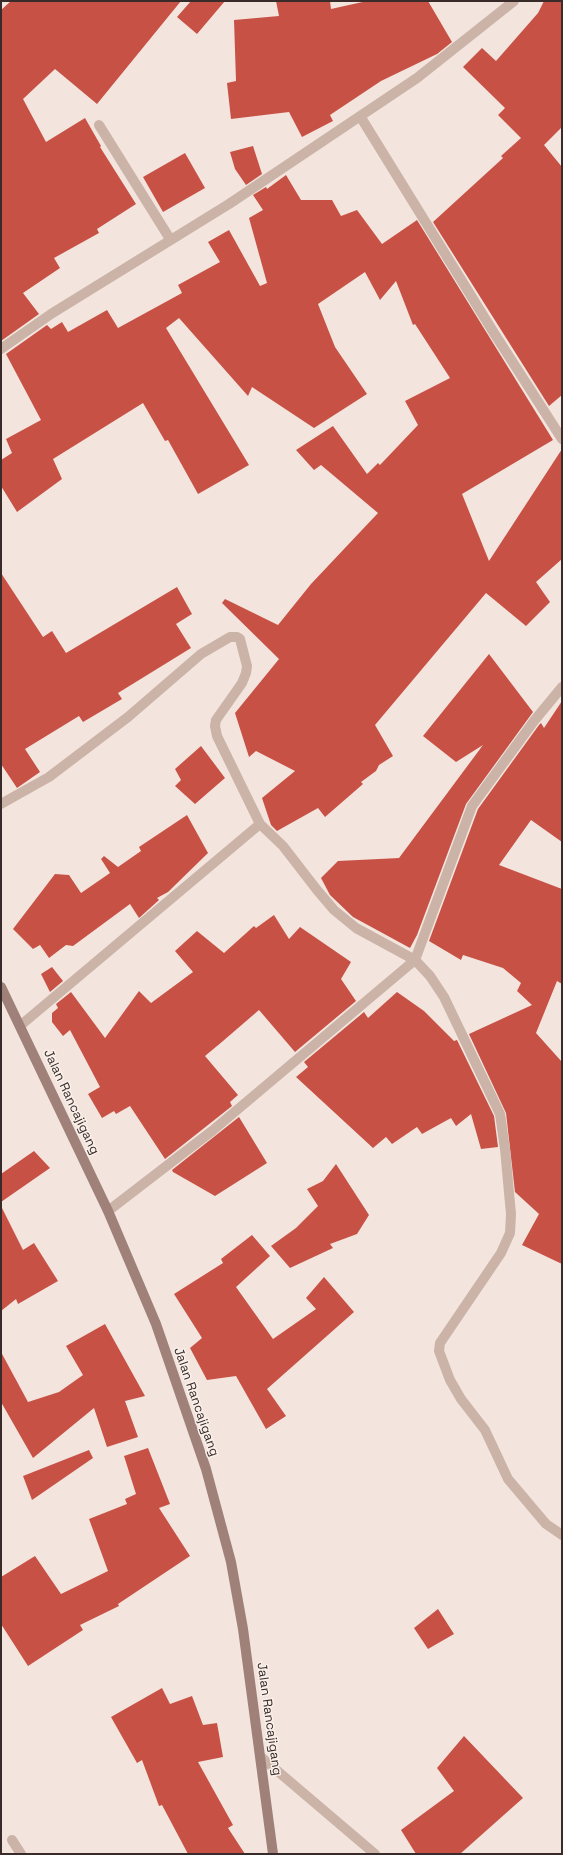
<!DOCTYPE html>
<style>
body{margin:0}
#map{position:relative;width:563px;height:1855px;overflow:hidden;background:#f3e5dd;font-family:"Space Grotesk",sans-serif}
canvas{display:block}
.frame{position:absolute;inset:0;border:2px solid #382b29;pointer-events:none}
</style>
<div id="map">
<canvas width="563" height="1855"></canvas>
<div class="frame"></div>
</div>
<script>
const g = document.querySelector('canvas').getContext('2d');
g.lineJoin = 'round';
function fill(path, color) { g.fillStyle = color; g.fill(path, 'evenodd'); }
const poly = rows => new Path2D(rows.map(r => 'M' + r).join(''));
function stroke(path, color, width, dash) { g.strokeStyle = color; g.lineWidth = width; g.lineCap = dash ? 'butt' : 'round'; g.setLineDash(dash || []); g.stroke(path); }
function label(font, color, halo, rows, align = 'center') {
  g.font = font + ' "Space Grotesk",sans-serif'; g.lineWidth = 3; g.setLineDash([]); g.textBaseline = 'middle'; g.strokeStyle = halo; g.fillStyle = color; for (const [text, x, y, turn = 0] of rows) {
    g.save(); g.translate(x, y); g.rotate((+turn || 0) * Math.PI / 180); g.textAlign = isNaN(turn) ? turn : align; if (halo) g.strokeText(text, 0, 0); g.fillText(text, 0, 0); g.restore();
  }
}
const building = poly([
 [11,1,181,1,97,104,55,69,23,99,46,142,85,118,101,146,100,147,136,204,97,229,99,233,54,258,60,268,23,293,39,314,1,341,1,10],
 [191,1,225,1,197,34,177,17],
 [276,1,330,1,331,9,367,1,428,1,452,42,437,54,381,81,330,115,333,121,302,137,289,112,231,119,227,83,236,81,234,20,279,16],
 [544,1,562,1,562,127,544,145,562,167,562,395,549,406,433,222,503,158,501,156,521,138,498,115,505,108,463,67,482,48,496,61,538,13],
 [253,146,262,174,246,185,235,169,230,152],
 [185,153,205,188,163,212,143,177],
 [286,175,301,200,332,200,341,216,357,210,382,244,417,220,553,440,462,494,489,561,562,449,562,559,536,582,550,602,526,626,486,593,375,725,393,756,379,765,376,771,361,782,363,784,325,817,318,808,277,831,271,825,262,798,295,771,256,751,249,757,235,713,279,659,222,603,225,599,278,625,311,584,378,513,321,465,314,470,296,450,333,426,367,474,378,463,380,465,418,425,405,401,450,378,415,324,413,325,396,281,380,300,365,272,318,304,335,347,367,394,314,428,252,387,248,396,179,318,166,328,249,465,198,494,168,440,165,441,143,403,53,459,62,479,17,512,1,486,1,460,12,453,6,439,41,420,6,354,47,325,51,329,62,322,68,332,107,310,118,328,182,293,178,285,220,262,208,242,229,230,260,286,267,283,249,218,263,210,253,195,266,187,267,189],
 [1,573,43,637,52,631,66,653,177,587,192,614,176,624,191,648,118,693,122,699,83,722,79,716,25,749,40,772,17,788,1,764],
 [489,654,533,712,466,804,417,935,410,948,353,917,330,895,321,878,338,861,399,858,483,745,456,762,423,736],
 [562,701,562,842,531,820,499,865,562,889,562,984,557,981,536,1033,562,1062,562,1264,522,1245,539,1214,515,1192,506,1113,469,1034,532,1005,517,991,521,983,503,968,463,955,461,960,429,941,478,809,539,725,541,723,544,728],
 [201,746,225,778,195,804,175,786,181,780,175,769],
 [187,815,208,853,168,892,157,898,159,900,139,918,130,904,73,946,66,945,49,958,40,945,33,949,13,929,55,874,69,875,81,893,110,873,101,859,104,856,118,867,141,851,139,847],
 [274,915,289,939,300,927,351,962,341,979,356,1001,295,1052,259,1010,223,1041,205,1056,238,1095,230,1102,232,1106,165,1159,130,1106,116,1114,114,1111,102,1118,88,1094,100,1087,70,1030,63,1036,52,1022,52,1013,58,1008,56,1004,71,992,105,1038,139,991,151,1003,193,972,175,951,197,931,224,953,254,926,256,928],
 [52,967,63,981,50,992,41,974],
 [397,992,424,1011,454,1041,457,1040,494,1116,498,1147,481,1149,471,1114,456,1126,451,1118,422,1134,417,1127,392,1144,386,1137,373,1148,296,1077,308,1067,304,1062,364,1012,368,1018],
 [239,1117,267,1163,215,1196,173,1172,172,1170],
 [34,1151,50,1168,1,1202,1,1174],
 [336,1164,369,1215,357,1234,330,1244,333,1248,290,1268,271,1246,296,1228,318,1206,307,1189,323,1181],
 [1,1206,23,1250,34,1243,58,1281,18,1304,16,1299,1,1311],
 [252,1235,270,1256,236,1287,273,1339,316,1309,306,1298,324,1277,354,1312,267,1389,286,1416,266,1429,236,1376,207,1380,190,1348,202,1338,174,1294,223,1263,221,1259],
 [105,1324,145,1396,125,1401,138,1437,107,1447,94,1408,33,1458,1,1402,1,1352,28,1402,59,1392,83,1375,66,1346],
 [148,1448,170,1504,159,1508,190,1556,118,1604,119,1606,80,1625,83,1630,28,1666,1,1624,1,1577,35,1556,61,1594,108,1571,89,1519,127,1504,125,1499,136,1494,124,1456],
 [89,1450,93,1458,32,1500,23,1476],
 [438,1609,454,1634,428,1649,414,1628],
 [162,1688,170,1704,192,1696,203,1725,217,1723,223,1757,198,1762,233,1825,228,1828,245,1854,188,1854,162,1805,159,1806,142,1760,137,1763,111,1717],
 [464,1736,523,1798,460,1854,416,1854,401,1830,454,1791,437,1768]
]);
const street = poly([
 [360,116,494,333,562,439],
 [99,125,170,239],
 [1,349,51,314,229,204,417,78,514,1],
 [1,804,49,777,128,717,201,654,230,637,237,637,240,639,247,666,246,673,242,683,216,720,215,726,217,736,260,824,283,846,317,890,334,910,356,928,415,960,430,976,444,997,500,1114,505,1149,511,1214,510,1233,501,1253,440,1343,439,1351,450,1380,461,1399,485,1430,508,1479,546,1524,562,1535],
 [21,1025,260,824],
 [108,1211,212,1131,415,960,472,806,534,721,562,687],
 [261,1757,375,1854],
 [12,1840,21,1854]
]);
const secondary = poly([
 [1,987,108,1211,156,1324,206,1469,231,1562,243,1629,273,1854]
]);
const streetNames = [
 ["Jalan Rancajigang",71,1102,65],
 ["Jalan Rancajigang",196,1402,71],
 ["Jalan Rancajigang",269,1719,82]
];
fill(building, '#c85146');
stroke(street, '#cbb3a8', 10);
stroke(secondary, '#9f817a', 10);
label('13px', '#382b29', '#faf0ea', streetNames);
</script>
